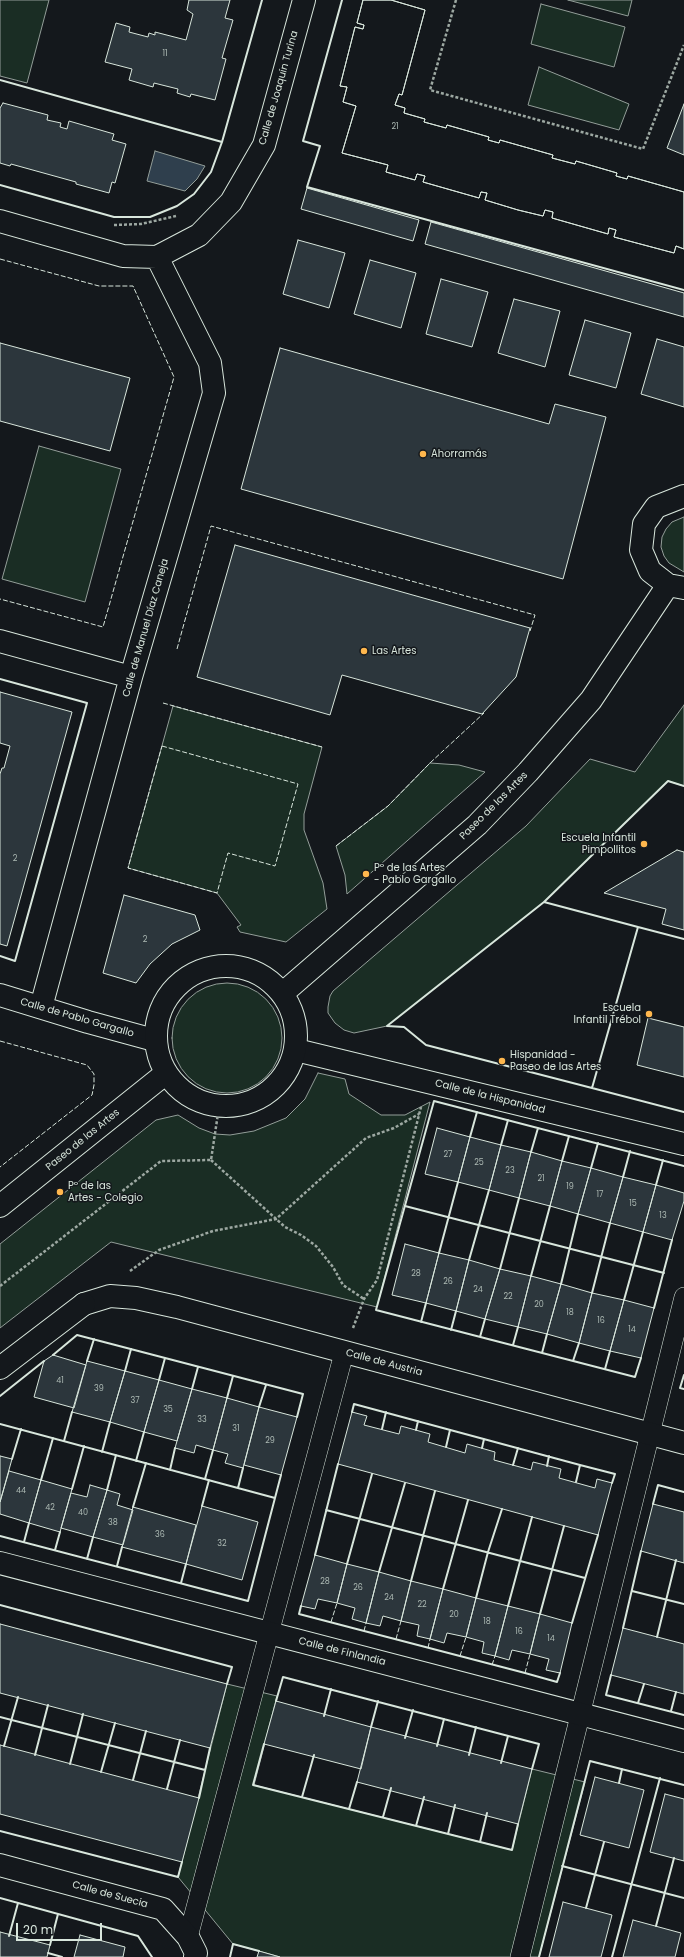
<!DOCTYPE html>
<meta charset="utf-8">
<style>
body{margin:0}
#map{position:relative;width:684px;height:1957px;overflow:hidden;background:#14181c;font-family:Poppins,sans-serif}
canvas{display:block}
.scale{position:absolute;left:16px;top:1923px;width:86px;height:18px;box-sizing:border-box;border:2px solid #d8e6dc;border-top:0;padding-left:5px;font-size:12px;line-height:14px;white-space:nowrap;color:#d8e6dc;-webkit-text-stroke:3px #14181c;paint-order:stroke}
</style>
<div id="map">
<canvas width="684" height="1957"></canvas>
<div class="scale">20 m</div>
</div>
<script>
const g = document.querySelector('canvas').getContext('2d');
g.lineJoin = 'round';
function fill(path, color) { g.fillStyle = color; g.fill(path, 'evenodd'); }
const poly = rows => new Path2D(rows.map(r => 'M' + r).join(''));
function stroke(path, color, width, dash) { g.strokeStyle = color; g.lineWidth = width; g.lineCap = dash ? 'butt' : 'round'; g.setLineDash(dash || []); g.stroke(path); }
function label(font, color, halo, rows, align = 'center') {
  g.font = font + ' Poppins,sans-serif'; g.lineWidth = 3; g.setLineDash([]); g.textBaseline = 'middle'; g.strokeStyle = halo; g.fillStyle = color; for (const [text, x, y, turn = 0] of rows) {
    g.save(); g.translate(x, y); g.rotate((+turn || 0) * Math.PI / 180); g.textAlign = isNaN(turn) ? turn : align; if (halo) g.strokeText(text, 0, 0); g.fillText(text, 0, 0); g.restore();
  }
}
const green = poly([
 [0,0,49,0,27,83,0,76,0,0],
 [568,0,632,0,628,16,568,0],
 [541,4,625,27,614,67,531,44,541,4],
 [539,67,629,104,619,130,528,105,539,67],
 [39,446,121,469,85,602,2,579,39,446],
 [684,517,684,572,669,563,664,556,661,547,662,537,666,529,672,522,684,517],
 [684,705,684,786,668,781,544,902,387,1026,354,1033,344,1030,335,1023,328,1013,328,1007,330,996,333,991,526,826,590,759,635,772,684,705],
 [173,706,322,747,304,814,304,830,323,883,327,909,286,942,240,932,237,927,241,925,217,893,128,868,173,706],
 [430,763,459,765,485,772,347,894,345,875,336,846,388,806,430,763],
 '172 1038a55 55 0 1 1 110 0a55 55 0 1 1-110 0Z',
 [318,1073,345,1079,349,1094,381,1115,405,1115,430,1102,377,1307,111,1242,0,1328,0,1244,156,1120,178,1115,199,1128,215,1134,230,1135,254,1131,286,1118,305,1099,318,1073],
 [227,1684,277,1696,254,1785,512,1850,532,1769,585,1782,539,1957,280,1957,233,1944,178,1877,227,1684]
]);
const water = poly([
 [155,151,205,166,197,179,185,191,147,181,155,151]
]);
const building = poly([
 [189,0,230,0,225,18,233,20,222,58,226,59,215,100,191,94,190,97,177,93,178,89,154,83,153,87,129,80,132,69,105,62,116,23,130,27,129,32,148,37,149,33,155,35,155,32,186,40,193,14,187,10,189,0],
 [363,0,391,0,425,10,402,95,399,94,395,105,405,108,404,113,425,119,424,122,446,128,447,125,489,137,488,140,499,143,500,140,553,155,552,158,575,164,576,161,617,173,616,176,627,179,628,176,684,192,684,249,676,246,674,253,614,237,616,230,609,228,608,234,552,218,553,212,545,210,543,216,518,210,485,200,487,193,481,192,479,198,423,182,425,176,417,174,415,180,386,172,388,165,342,153,356,106,343,102,347,87,340,86,355,27,363,29,364,25,357,23,363,0],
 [363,0,391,0,425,10,402,95,399,94,395,105,405,108,404,113,425,119,424,122,446,128,447,125,489,137,488,140,499,143,500,140,553,155,552,158,575,164,576,161,617,173,616,176,627,179,628,176,684,192,684,249,676,246,674,253,614,237,616,230,609,228,608,234,552,218,553,212,545,210,543,216,518,210,485,200,487,193,481,192,479,198,423,182,425,176,417,174,415,180,386,172,388,165,342,153,356,106,343,102,347,87,340,86,355,27,363,29,364,25,357,23,363,0],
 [3,103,48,115,47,120,61,123,60,127,67,129,69,121,114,134,112,140,126,144,115,183,112,182,109,193,76,184,76,182,11,164,10,166,0,163,0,108,3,103],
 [684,104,684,155,667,148,684,104],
 [307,188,419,220,413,241,301,209,307,188],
 [431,222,684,293,684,317,425,244,431,222],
 [298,240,345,253,329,308,283,294,298,240],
 [370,260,416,273,401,328,354,314,370,260],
 [441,279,488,292,472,347,426,334,441,279],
 [514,299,560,311,545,367,498,353,514,299],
 [585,320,631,333,616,388,569,375,585,320],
 [657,339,684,347,684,407,641,394,657,339],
 [0,343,130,378,110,451,0,421,0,343],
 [280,348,549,424,555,404,606,417,563,579,241,489,280,348],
 [235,545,530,628,516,677,482,714,342,675,330,715,197,677,235,545],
 [0,692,72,712,7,946,0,944,0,774,2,768,4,768,10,746,0,743,0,692],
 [677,850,684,852,684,930,662,924,666,909,604,893,677,850],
 [124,895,195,915,200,930,172,944,150,964,136,983,103,973,124,895],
 [648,1018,684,1027,684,1077,637,1065,648,1018],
 [437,1128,470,1137,458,1182,425,1174,437,1128],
 [470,1137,501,1145,489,1190,458,1182,470,1137],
 [501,1145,531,1152,519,1198,489,1190,501,1145],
 [531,1152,562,1161,550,1206,519,1198,531,1152],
 [562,1161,591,1168,578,1214,550,1206,562,1161],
 [591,1168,623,1177,610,1223,578,1214,591,1168],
 [623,1177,656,1185,643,1232,610,1223,623,1177],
 [656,1185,684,1193,684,1201,672,1240,643,1232,656,1185],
 [405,1244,439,1253,426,1303,392,1295,405,1244],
 [439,1253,469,1260,456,1311,426,1303,439,1253],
 [469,1260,500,1269,485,1319,456,1311,469,1260],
 [500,1269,531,1276,518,1327,485,1319,500,1269],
 [531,1276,561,1284,547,1334,518,1327,531,1276],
 [561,1284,592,1293,579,1343,547,1334,561,1284],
 [592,1293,624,1300,610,1351,579,1343,592,1293],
 [624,1300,654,1308,641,1358,610,1351,624,1300],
 [53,1355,86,1365,74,1408,34,1397,44,1361,53,1355],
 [87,1361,125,1371,110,1422,72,1412,87,1361],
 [125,1371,159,1380,144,1432,110,1422,125,1371],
 [159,1380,192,1389,177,1441,144,1432,159,1380],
 [192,1389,227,1398,213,1450,196,1445,194,1453,175,1448,192,1389],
 [227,1398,259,1407,243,1468,225,1463,228,1454,213,1450,227,1398],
 [259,1407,297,1417,281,1475,244,1465,259,1407],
 [352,1412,367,1416,364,1425,399,1434,401,1426,430,1434,428,1442,465,1453,467,1444,495,1452,494,1460,531,1470,533,1462,561,1469,559,1478,595,1488,597,1479,612,1483,598,1535,338,1464,352,1412],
 [0,1456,12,1459,0,1502,0,1456],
 [9,1471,41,1480,29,1523,0,1514,0,1502,9,1471],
 [41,1480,72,1489,60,1532,29,1523,41,1480],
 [90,1485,107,1490,93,1537,61,1528,71,1493,87,1497,90,1485],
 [107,1490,120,1494,117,1505,133,1510,123,1545,93,1537,107,1490],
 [653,1504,684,1512,684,1563,641,1551,653,1504],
 [202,1506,258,1522,242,1580,186,1564,202,1506],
 [133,1507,196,1525,186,1564,122,1547,133,1507],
 [315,1555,347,1564,337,1603,318,1599,315,1609,301,1606,315,1555],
 [347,1564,379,1572,366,1623,352,1619,355,1608,337,1603,347,1564],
 [379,1572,411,1581,401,1621,383,1616,380,1626,366,1623,379,1572],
 [411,1581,443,1589,430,1639,417,1636,419,1625,401,1621,411,1581],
 [443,1589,476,1598,466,1637,447,1633,444,1643,430,1639,443,1589],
 [476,1598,508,1606,495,1656,482,1653,484,1642,466,1637,476,1598],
 [508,1606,540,1614,530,1654,512,1650,509,1660,495,1656,508,1606],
 [540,1614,572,1623,560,1673,546,1670,549,1659,530,1654,540,1614],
 [0,1624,227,1684,210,1748,0,1693,0,1624],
 [623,1628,684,1644,684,1694,611,1675,623,1628],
 [276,1701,371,1727,361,1769,264,1744,276,1701],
 [371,1727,532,1769,518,1824,357,1782,371,1727],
 [0,1745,199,1798,182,1862,0,1814,0,1745],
 [595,1777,644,1790,629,1848,580,1835,595,1777],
 [665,1794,684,1799,684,1861,650,1852,665,1794],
 [563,1902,612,1915,601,1957,549,1957,563,1902],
 [633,1920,681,1933,675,1957,623,1957,633,1920],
 [0,1932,50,1945,47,1957,0,1957,0,1932],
 [80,1935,125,1947,123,1957,74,1957,80,1935],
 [259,1951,280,1957,257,1957,259,1951]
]);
const path = poly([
 [456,0,430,90,643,149,684,45],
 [114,225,141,224,176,216],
 [211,1160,285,1227,301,1235,316,1246,333,1267,343,1285,364,1299],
 [130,1271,159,1250,213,1231,276,1219,366,1138,394,1128,419,1114],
 [0,1286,161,1161,211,1160,219,1107],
 [353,1328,364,1299,377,1280,421,1107]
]);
const pedestrian = poly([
 [188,1937,344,1353],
 [520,1957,684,1297]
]);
const minor = poly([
 [0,221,123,256,157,257,199,235,231,202,264,145,304,0],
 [0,641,131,677],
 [0,995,88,1022,154,1040],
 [41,1007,131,677,214,393,210,363,157,257],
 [296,1050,684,1144],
 [84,1304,110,1296,136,1298,177,1307,684,1443],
 [0,1563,684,1741],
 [0,1865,163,1909,188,1937,196,1953,195,1957]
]);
const tertiary = poly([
 [0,1368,84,1304]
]);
const secondary = poly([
 [684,496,656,507,644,524,641,550,650,571,668,585,684,588],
 '156 1036a70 70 0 1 1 140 0a70 70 0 1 1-140 0Z',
 [283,993,477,825,528,772,591,700,668,585],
 [0,1206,165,1074]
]);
const fence = poly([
 [0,259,99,286,133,286,174,377,103,627,0,599],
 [177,649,211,526,535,615,530,631],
 [163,703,322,747],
 [162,746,298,784,275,866,228,853,217,893,128,868,162,746],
 [336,846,388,806,430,763,484,713],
 [0,1041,87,1065,94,1074,94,1085,92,1095,0,1167],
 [331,1622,337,1603],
 [364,1631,366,1623],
 [396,1639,401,1621],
 [428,1648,430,1639],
 [460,1656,466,1637],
 [492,1665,495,1656],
 [525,1673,530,1654]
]);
const wall = poly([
 [342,0,303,141,320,146,307,187,684,290],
 [0,80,222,142,262,0],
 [0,185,114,217,150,217,177,206,194,194,211,172,222,142],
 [0,679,87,703,15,961,0,956],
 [544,902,668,781,684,786],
 [638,927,592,1088,426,1045,404,1027,387,1026,544,902,638,927,684,939],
 [592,1088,684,1112],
 [470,1137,477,1112],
 [501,1145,508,1120],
 [531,1152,538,1128],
 [562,1161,569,1136],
 [591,1168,598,1143],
 [623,1177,630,1151],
 [656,1185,663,1160],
 [405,1206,664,1273],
 [439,1253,458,1182],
 [469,1260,489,1190],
 [500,1269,519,1198],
 [531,1276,550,1206],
 [561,1284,578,1214],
 [592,1293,610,1223],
 [624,1300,643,1232],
 [654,1308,672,1240],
 [421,1322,426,1303],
 [451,1330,456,1311],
 [480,1337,485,1319],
 [513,1345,518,1327],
 [542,1353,547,1334],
 [53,1355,77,1335,303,1394,297,1417],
 [641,1358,635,1377,376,1310,434,1101,684,1166],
 [87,1361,94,1339],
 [573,1361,579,1343],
 [605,1369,610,1351],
 [125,1371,131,1349],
 [684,1375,680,1388,684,1389],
 [159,1380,165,1358],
 [192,1389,198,1367],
 [0,1396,44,1361],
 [227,1398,233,1376],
 [259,1407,266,1385],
 [352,1412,354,1404,580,1465,615,1474,612,1483],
 [0,1424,275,1498],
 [382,1429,386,1412],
 [416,1430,418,1421],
 [64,1441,72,1412],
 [446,1447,450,1430],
 [482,1448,484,1439],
 [102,1452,110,1422],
 [12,1459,21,1429],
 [136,1461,144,1432],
 [513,1465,518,1448],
 [547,1466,549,1456],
 [170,1470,175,1448],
 [205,1479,213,1450],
 [41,1480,53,1438],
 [576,1482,580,1465],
 [238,1488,243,1468],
 [72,1489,84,1446],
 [107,1490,116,1455],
 [653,1504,658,1485,684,1492],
 [202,1506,209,1480],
 [133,1507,146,1463],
 [326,1510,585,1578],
 [0,1536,248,1601,281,1475],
 [24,1542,29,1523],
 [55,1550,60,1532],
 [315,1555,338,1464],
 [87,1559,93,1537],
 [347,1564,372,1474],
 [117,1566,122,1547],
 [379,1572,405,1483],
 [411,1581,435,1491],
 [181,1583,186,1564],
 [443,1589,468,1500],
 [632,1591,684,1604],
 [476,1598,488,1552,502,1509],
 [0,1605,232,1667,227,1684],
 [301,1606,299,1614,525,1673,557,1682,560,1673],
 [508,1606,532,1517],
 [540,1614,564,1526],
 [572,1623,598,1535],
 [623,1628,641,1551],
 [657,1637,676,1560],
 [611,1675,606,1695,684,1715],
 [276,1701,283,1677,539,1744,532,1769],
 [638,1703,644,1684],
 [671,1711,676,1692],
 [324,1716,331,1689],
 [0,1717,205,1770],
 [371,1727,378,1701],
 [405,1738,413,1710],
 [264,1744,253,1785,512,1850,518,1824],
 [4,1746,18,1697],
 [437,1746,444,1719],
 [35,1755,48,1705],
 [469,1755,476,1727],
 [501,1763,508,1736],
 [70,1764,83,1714],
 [101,1772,115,1723],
 [133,1780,146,1731],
 [619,1783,622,1769],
 [167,1789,180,1740],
 [302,1797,314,1755],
 [199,1798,210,1748],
 [349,1809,357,1782],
 [383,1817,391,1788],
 [416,1826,424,1797],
 [0,1831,178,1877,182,1862],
 [448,1834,455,1805],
 [480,1842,487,1813],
 [562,1866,684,1898],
 [0,1898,138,1936,152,1957],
 [586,1908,604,1842],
 [656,1926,674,1858],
 [9,1936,18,1903],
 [50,1945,58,1914],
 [48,1953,62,1957],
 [230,1957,233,1944,259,1951],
 [539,1957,590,1761,684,1785],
 [612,1957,660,1778]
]);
const markers = [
 [423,454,4,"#ffb74d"],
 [364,651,4,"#ffb74d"],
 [644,844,4,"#ffb74d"],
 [366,874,4,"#ffb74d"],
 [649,1014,4,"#ffb74d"],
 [502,1061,4,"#ffb74d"],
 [60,1192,4,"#ffb74d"]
];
const numberNames = [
 ["11",165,54],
 ["21",395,127],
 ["2",15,859],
 ["2",145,940],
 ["27",448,1155],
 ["25",479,1163],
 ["23",510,1171],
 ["21",541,1179],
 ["19",570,1187],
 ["17",600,1195],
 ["15",633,1204],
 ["13",663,1216],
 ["28",416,1274],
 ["26",448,1282],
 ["24",478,1290],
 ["22",508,1297],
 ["20",539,1305],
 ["18",570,1313],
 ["16",601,1321],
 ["14",632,1330],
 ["41",60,1381],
 ["39",99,1389],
 ["37",135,1401],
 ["35",168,1410],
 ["33",202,1420],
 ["31",236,1429],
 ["29",270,1441],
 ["44",21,1491],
 ["42",50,1508],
 ["40",83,1513],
 ["38",113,1523],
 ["36",160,1535],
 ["32",222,1544],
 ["28",325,1582],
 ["26",358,1588],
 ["24",389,1598],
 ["22",422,1605],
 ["20",454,1615],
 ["18",487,1622],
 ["16",519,1632],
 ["14",551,1639]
];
const streetNames = [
 ["Calle de Joaquín Turina",279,88,-74],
 ["Calle de Manuel Díaz Caneja",146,628,-74],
 ["Paseo de las Artes",494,806,-45],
 ["Calle de Pablo Gargallo",77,1018,16],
 ["Calle de la Hispanidad",490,1097,14],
 ["Paseo de las Artes",83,1140,-39],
 ["Calle de Austria",384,1363,15],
 ["Calle de Finlandia",342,1652,14],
 ["Calle de Suecia",110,1895,15]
];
const poiNames = [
 ["Ahorramás",431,454],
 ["Las Artes",372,651],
 ["Escuela Infantil",636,838,"right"],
 ["Pimpollitos",636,850,"right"],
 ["Pº de las Artes",374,868],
 ["- Pablo Gargallo",374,880],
 ["Escuela",641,1008,"right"],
 ["Infantil Trébol",641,1020,"right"],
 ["Hispanidad -",510,1055],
 ["Paseo de las Artes",510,1067],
 ["Pº de las",68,1186],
 ["Artes - Colegio",68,1198]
];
fill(green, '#1a2d24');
stroke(green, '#939e99', 1);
fill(water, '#2f3f4d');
stroke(water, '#939e99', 1);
fill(building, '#2c363c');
stroke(building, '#d8e6dc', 1);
stroke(pedestrian, '#d8e6dc', 20);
stroke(minor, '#d8e6dc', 24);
stroke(tertiary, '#d8e6dc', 24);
stroke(secondary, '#d8e6dc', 24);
stroke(path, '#9da8a2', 2.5, [3, 2]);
stroke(pedestrian, '#14181c', 19);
stroke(minor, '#14181c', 22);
stroke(tertiary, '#14181c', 22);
stroke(secondary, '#14181c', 22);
stroke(fence, '#d8e6dc', 1, [5, 2]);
stroke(wall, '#d8e6dc', 2);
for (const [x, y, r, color] of markers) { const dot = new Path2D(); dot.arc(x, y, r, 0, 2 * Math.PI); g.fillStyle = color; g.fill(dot); stroke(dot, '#14181c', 1.5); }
label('8px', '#adbab4', null, numberNames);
label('10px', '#d8e6dc', '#14181c', streetNames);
label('10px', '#d8e6dc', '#14181c', poiNames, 'left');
</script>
